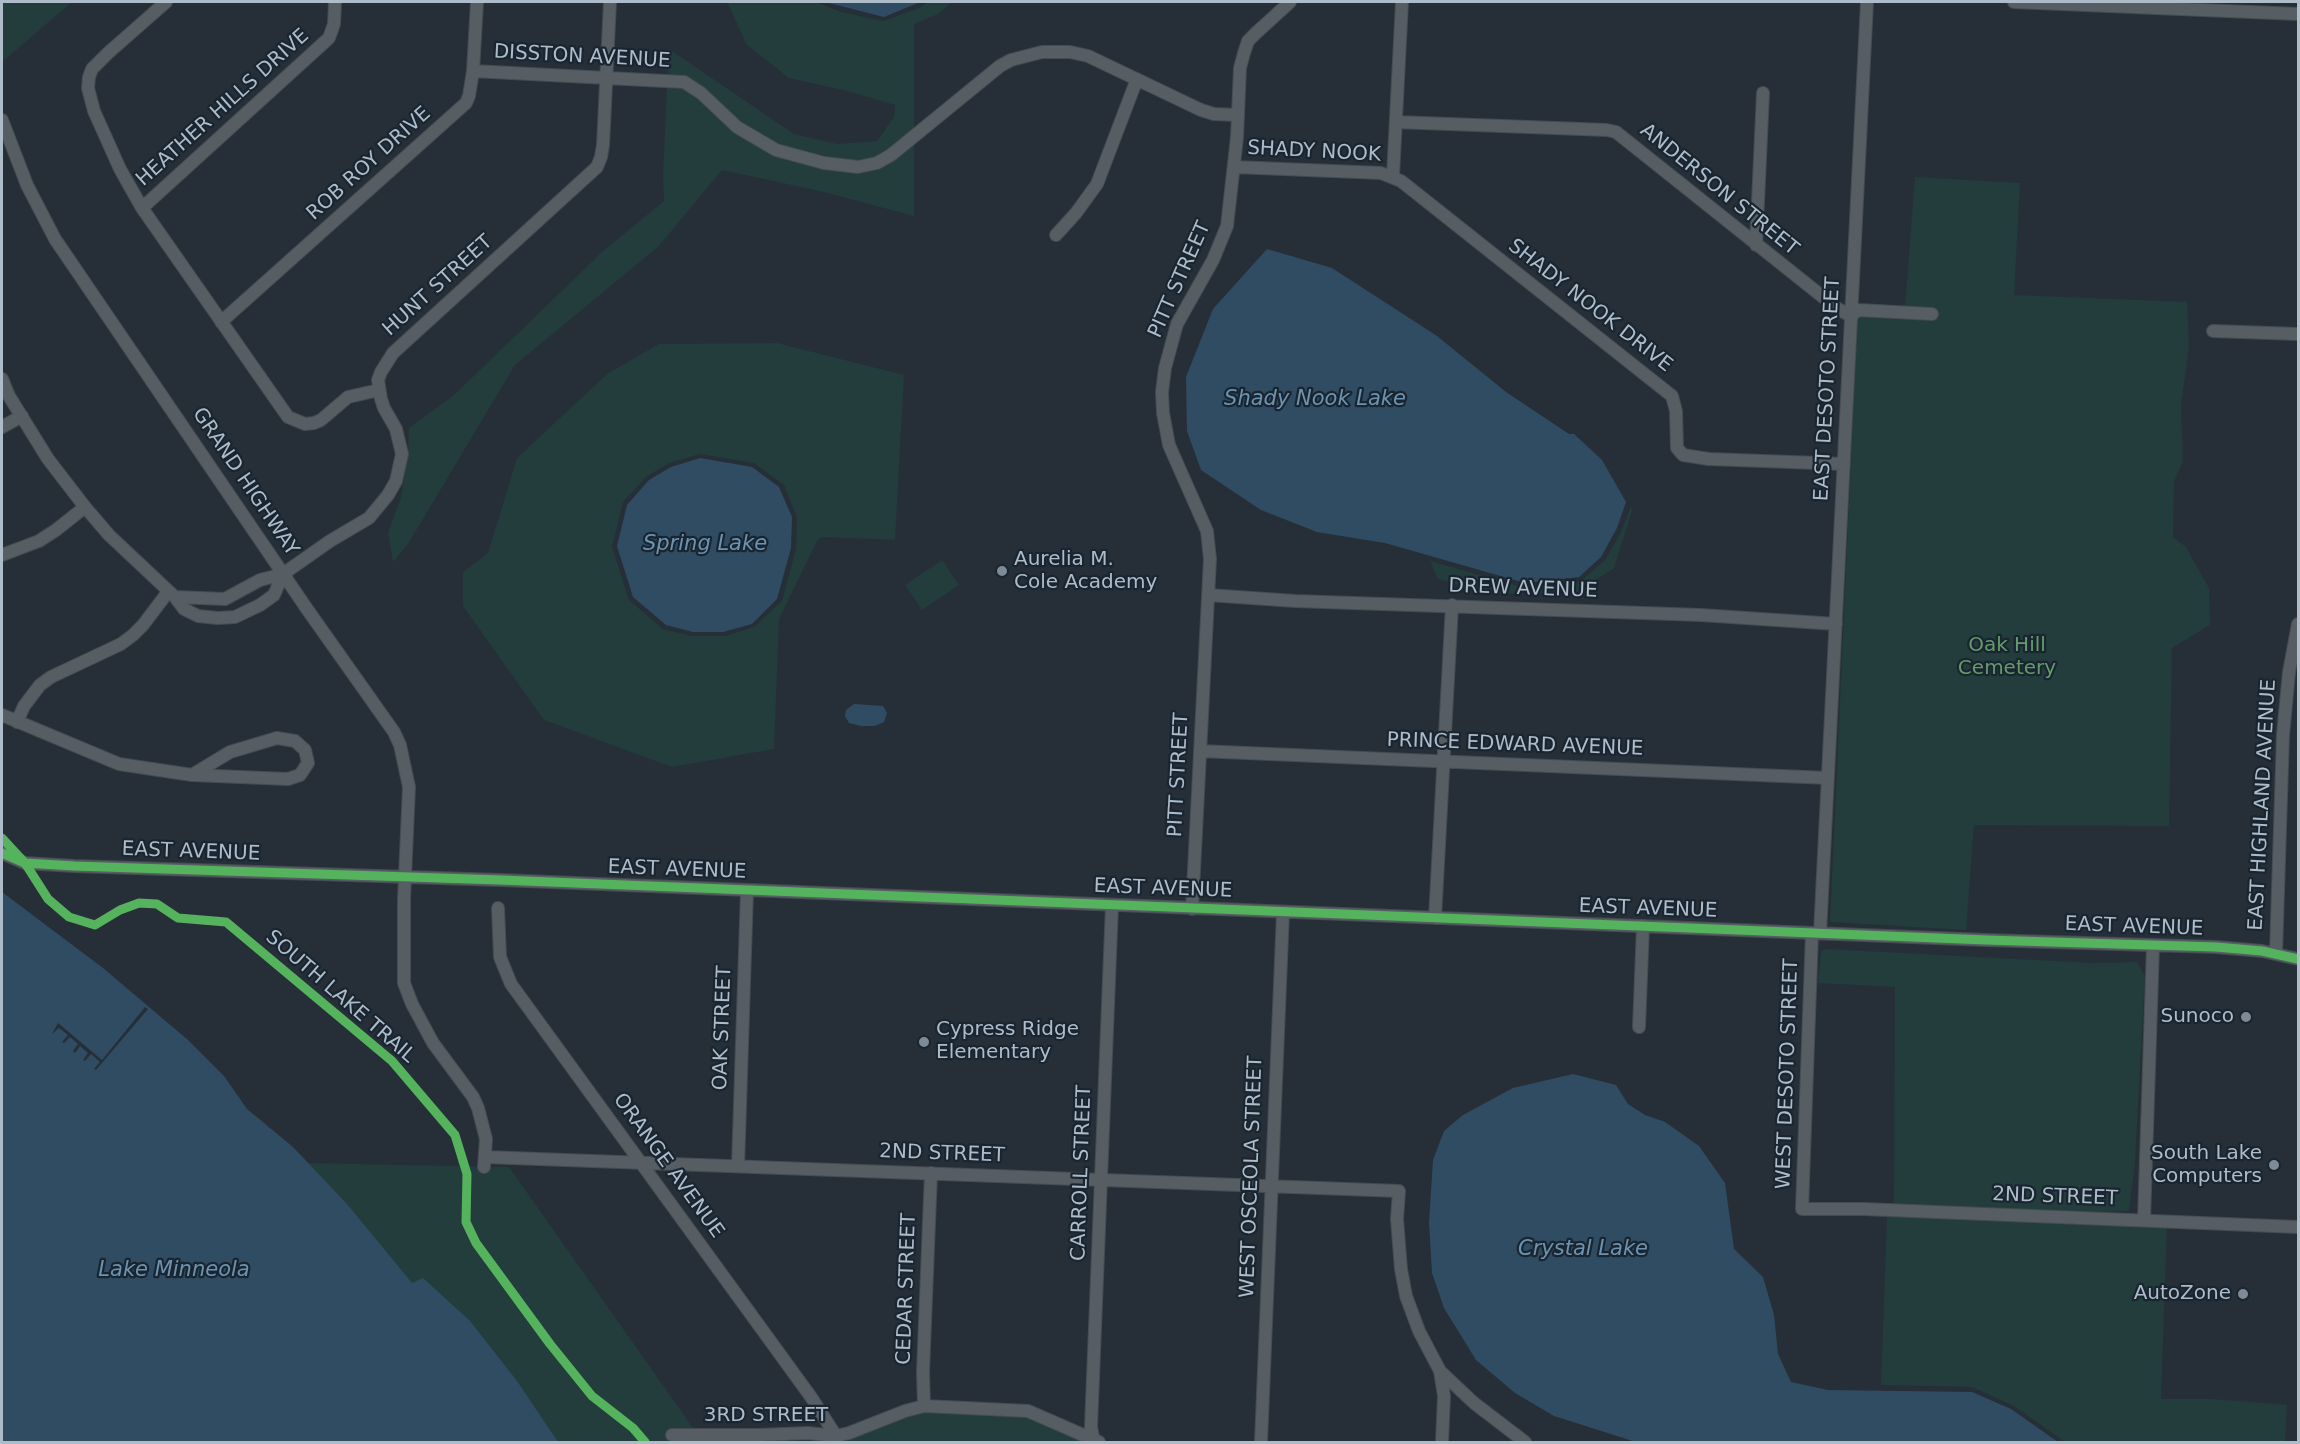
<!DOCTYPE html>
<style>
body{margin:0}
#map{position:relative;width:2300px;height:1444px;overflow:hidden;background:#262f37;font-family:"DejaVu Sans",sans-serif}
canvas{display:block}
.frame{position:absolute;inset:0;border:3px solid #aebcc9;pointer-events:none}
</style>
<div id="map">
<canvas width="2300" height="1444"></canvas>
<div class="frame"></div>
</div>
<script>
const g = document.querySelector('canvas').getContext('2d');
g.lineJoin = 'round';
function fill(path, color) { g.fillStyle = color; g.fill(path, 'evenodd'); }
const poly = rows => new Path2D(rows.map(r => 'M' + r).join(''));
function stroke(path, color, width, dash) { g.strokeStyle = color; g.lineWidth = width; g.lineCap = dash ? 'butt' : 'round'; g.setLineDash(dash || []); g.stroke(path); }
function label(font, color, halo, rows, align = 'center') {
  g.font = font + ' "DejaVu Sans",sans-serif'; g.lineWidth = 4.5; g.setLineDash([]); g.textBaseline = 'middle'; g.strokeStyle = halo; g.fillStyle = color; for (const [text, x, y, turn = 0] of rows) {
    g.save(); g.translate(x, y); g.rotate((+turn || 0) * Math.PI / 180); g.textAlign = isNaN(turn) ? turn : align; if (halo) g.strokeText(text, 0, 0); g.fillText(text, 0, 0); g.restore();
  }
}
const green = poly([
 [2,2,72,2,2,62],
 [727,2,816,2,841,12,883,21,919,8,928,2,952,2,938,14,914,24,914,129,887,151,875,158,858,162,825,158,779,145,668,75,669,49,794,134,837,144,877,141,894,117,895,105,847,91,789,78,747,45],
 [667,86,682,87,688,91,733,131,857,173,881,167,914,143,914,216,824,192,722,170,659,246,515,365,408,544,393,562,388,533,401,497,408,455,409,428,454,395,603,251,664,201,663,175],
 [1915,177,2020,183,2014,295,2187,302,2189,346,2181,406,2183,461,2174,482,2173,537,2186,547,2209,588,2210,625,2172,648,2169,826,1974,825,1966,930,1830,922,1858,305,1905,307],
 [777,343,904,375,895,540,823,537,818,539,779,619,774,749,672,767,544,720,463,606,463,572,488,553,517,458,607,374,659,344],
 [700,454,754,463,784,485,797,517,796,549,782,601,754,627,725,636,692,636,663,629,629,600,612,547,623,502,646,477,669,463],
 [1631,506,1632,511,1614,568,1578,592,1497,594,1438,579,1430,561,1523,587,1580,582,1606,559,1622,530],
 [942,560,959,585,922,610,905,585],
 [1826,949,2092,963,2137,962,2145,976,2135,1162,2129,1211,2048,1213,1894,1205,1895,987,1818,983,1821,951],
 [306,1163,509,1167,703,1442,714,1442,523,1442],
 [1887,1215,2048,1223,2167,1226,2161,1399,2212,1399,2287,1405,2285,1442,2065,1442,2014,1406,1972,1387,1881,1385],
 [921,1412,1026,1416,1086,1442,839,1442]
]);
const water = poly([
 [825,2,920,2,884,17],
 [1267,249,1332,268,1437,336,1506,392,1569,434,1574,434,1602,460,1626,502,1617,528,1601,557,1579,577,1525,583,1385,543,1317,532,1261,510,1201,470,1187,431,1186,377,1213,309],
 [700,458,752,467,779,487,792,517,791,548,777,599,752,624,723,632,693,632,666,625,633,597,617,546,627,505,649,480,671,467],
 [854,704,883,706,887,713,884,722,875,726,861,726,849,723,845,716,846,710],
 [2,892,103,968,188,1040,224,1076,247,1109,293,1147,347,1204,412,1283,423,1278,470,1321,517,1381,558,1442,2,1442],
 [1573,1074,1616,1085,1628,1104,1645,1115,1665,1122,1699,1146,1725,1183,1734,1249,1763,1277,1774,1315,1778,1354,1791,1382,1828,1390,1972,1392,2011,1409,2058,1442,1636,1442,1554,1416,1515,1393,1476,1360,1444,1308,1432,1273,1429,1223,1433,1160,1444,1131,1463,1115,1513,1088]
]);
const pier = poly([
 [145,1007,148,1009,96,1070,94,1069,100,1062,91,1054,85,1061,83,1060,88,1053,80,1046,75,1053,73,1051,78,1044,70,1037,64,1043,62,1042,68,1035,59,1028,52,1034,58,1023,102,1060]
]);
const minor = poly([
 [166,2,108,53,92,69,89,77,88,88,94,111,120,169,142,208,288,417,305,424,314,423,321,420,348,397,379,390],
 [2014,2,2298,14],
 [473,71,684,82,701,93,737,127,776,150,824,163,858,167,877,163,891,155,1000,66,1011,60,1042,52,1070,52,1088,56,1201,110,1214,114,1238,115],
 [2,120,27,185,55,239,307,609,394,732,400,745,409,787,404,899,404,983,412,1004,433,1043,473,1097,478,1108,486,1139,484,1167],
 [1396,122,1607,130,1616,132,1838,309,1851,316,1858,310,1932,314],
 [1234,167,1381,173,1401,181,1672,396,1676,411,1677,448,1683,455,1709,459,1844,464],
 [1393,176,1402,2],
 [142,208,329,38,334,24,335,2],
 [1056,235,1076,213,1097,184,1137,79],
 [1756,245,1763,93],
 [221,322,466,103,469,96,473,71,477,2],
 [2213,331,2298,334],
 [2,379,9,396,48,459,85,507,109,535,175,597,184,609,198,616,218,618,235,617,260,605,274,595,283,574],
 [2,427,22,416],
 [2,555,39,541,56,530,85,507],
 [1208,595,1295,601,1701,615,1836,624],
 [175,597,225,599,260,580,283,574,330,541,369,518,388,495,396,481,402,454,396,429,384,408,381,399,378,380,381,372,393,353,597,167,601,157,603,145,610,2],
 [2,715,119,764,192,775],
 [17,722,24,706,40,685,51,677,121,644,133,635,143,625,168,592],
 [277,738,295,741,305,750,308,763,300,775,288,779,192,775,230,752,277,738],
 [1200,751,1828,778],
 [2,853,25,863,74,866,501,880,1986,940,2216,947,2262,951,2298,959],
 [498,908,500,957,511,984,811,1397,836,1436],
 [1192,909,1210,559,1207,531,1169,445,1163,413,1162,392,1165,368,1177,324,1213,260,1227,226,1237,137,1240,68,1244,53,1248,41,1256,33,1290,2],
 [1435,918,1452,605],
 [1812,933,1802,1209,1864,1209,2298,1227],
 [1820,933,1867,2],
 [2276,953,2283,735,2289,672,2298,624],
 [1639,1027,1643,926],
 [485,1157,1399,1191,1397,1219,1401,1269,1406,1296,1419,1331,1440,1371,1474,1403,1525,1442],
 [738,1166,747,891],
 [2144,1220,2153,946],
 [1440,1371,1444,1396,1442,1442],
 [924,1406,923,1372,931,1173],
 [672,1435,760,1435,808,1433,836,1436,849,1433,905,1411,924,1406,1028,1411,1099,1442],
 [1094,1442,1091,1427,1112,905],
 [1261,1442,1283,912]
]);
const cycleway = poly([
 [2,838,25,863,48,899,69,917,95,925,120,910,139,903,157,904,178,918,226,922,392,1061,455,1135,467,1174,466,1222,476,1243,550,1344,592,1396,633,1428,645,1442],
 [2,853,25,863,74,866,501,880,1986,940,2216,947,2262,951,2298,959]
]);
const markers = [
 [1002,571,6,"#7e8b96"],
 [2246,1017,6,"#7e8b96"],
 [924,1042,6,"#7e8b96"],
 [2274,1165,6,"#7e8b96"],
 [2243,1294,6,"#7e8b96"]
];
const streetNames = [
 ["DISSTON AVENUE",582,57,3],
 ["HEATHER HILLS DRIVE",223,108,-42],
 ["SHADY NOOK",1314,152,3],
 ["ROB ROY DRIVE",369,164,-42],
 ["ANDERSON STREET",1719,190,39],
 ["PITT STREET",1180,280,-66],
 ["HUNT STREET",438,286,-42],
 ["SHADY NOOK DRIVE",1590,306,38],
 ["EAST DESOTO STREET",1828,389,-87],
 ["GRAND HIGHWAY",245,482,56],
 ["DREW AVENUE",1523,589,2],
 ["PRINCE EDWARD AVENUE",1515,745,2],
 ["PITT STREET",1179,775,-87],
 ["EAST HIGHLAND AVENUE",2263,805,-87],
 ["EAST AVENUE",191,852,2],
 ["EAST AVENUE",677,870,2],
 ["EAST AVENUE",1163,889,2],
 ["EAST AVENUE",1648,909,2],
 ["EAST AVENUE",2134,927,2],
 ["SOUTH LAKE TRAIL",340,997,41],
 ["OAK STREET",723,1028,-88],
 ["WEST DESOTO STREET",1788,1074,-88],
 ["2ND STREET",942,1154,2],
 ["ORANGE AVENUE",668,1166,54],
 ["CARROLL STREET",1082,1173,-88],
 ["WEST OSCEOLA STREET",1252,1177,-88],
 ["2ND STREET",2055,1197,2],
 ["CEDAR STREET",907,1289,-88],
 ["3RD STREET",766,1416]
];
const poiNames = [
 ["Aurelia M.",1014,560,"left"],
 ["Cole Academy",1014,583,"left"],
 ["Sunoco",2234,1017],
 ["Cypress Ridge",936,1030,"left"],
 ["Elementary",936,1053,"left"],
 ["South Lake",2262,1154],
 ["Computers",2262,1177],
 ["AutoZone",2231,1294]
];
const parkNames = [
 ["Oak Hill",2007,646],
 ["Cemetery",2007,669]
];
const waterNames = [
 ["Shady Nook Lake",1315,400],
 ["Spring Lake",705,545],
 ["Crystal Lake",1583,1250],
 ["Lake Minneola",174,1271]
];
fill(green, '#233c3c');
fill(water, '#304c62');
fill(pier, '#262f37');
stroke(minor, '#444b51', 14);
stroke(minor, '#565e64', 12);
stroke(cycleway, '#56b35d', 9);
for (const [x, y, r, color] of markers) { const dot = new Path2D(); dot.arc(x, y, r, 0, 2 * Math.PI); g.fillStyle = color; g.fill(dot); stroke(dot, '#192631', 2); }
label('20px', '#aebcc9', '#192631', streetNames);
label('20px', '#aebcc9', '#192631', poiNames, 'right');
label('20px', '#639c68', '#192631', parkNames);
label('italic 21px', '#6c93af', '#192631', waterNames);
</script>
